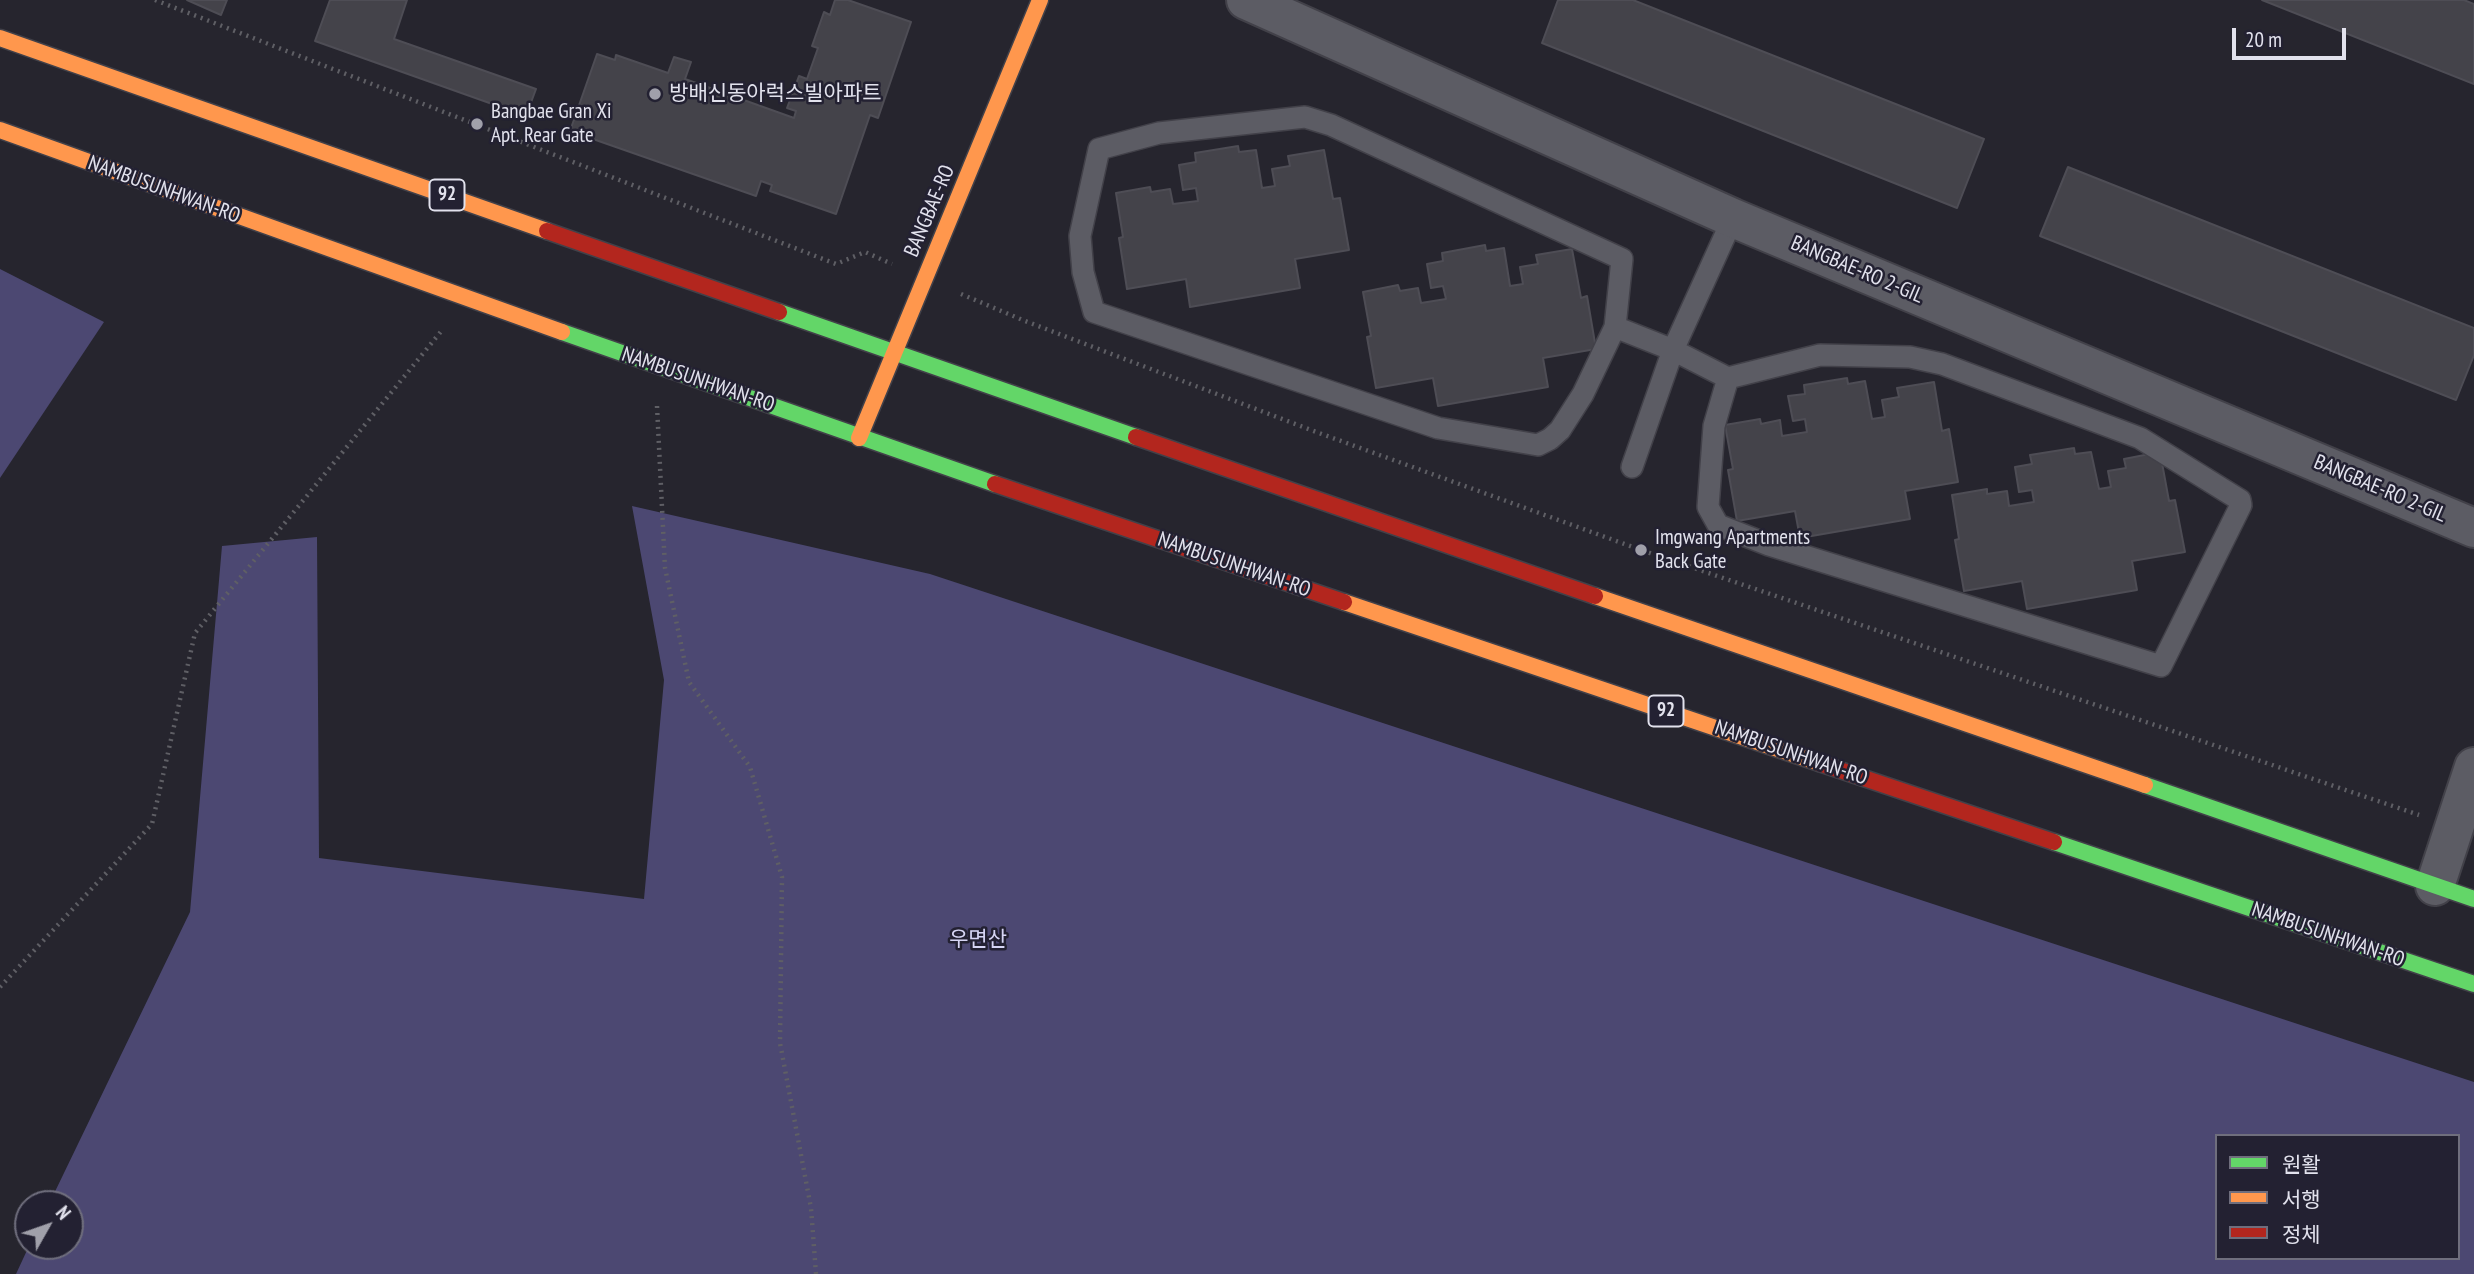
<!DOCTYPE html>
<meta charset="utf-8">
<style>
body{margin:0}
#map{position:relative;width:2474px;height:1274px;overflow:hidden;background:#26252e;font-family:"PT Sans Narrow","Noto Sans KR",sans-serif}
canvas{display:block}
.legend{position:absolute;left:2215px;top:1134px;width:245px;height:126px;box-sizing:border-box;background:#232132;border:2px solid #6f6e7d;margin:0;padding:9px 12px;list-style:none;font-size:21px;color:#e2e2ed}
.legend li{display:flex;align-items:center;gap:14px;height:35px}
.legend b{width:35px;border:2px solid #6f6e7d}
.north{position:absolute;left:14px;top:1190px;width:70px;height:70px;box-sizing:border-box;background:#232132;border:2px solid #6f6e7d;border-radius:50%;rotate:50deg;font-size:19px;font-weight:700;line-height:28px;text-align:center;color:#e2e2ed}
.north::after{content:'';display:block;margin:auto;width:24px;height:32px;background:#a0a0aa;clip-path:polygon(50% 0,100% 100%,50% 72%,0 100%)}
.scale{position:absolute;left:2232px;top:28px;width:114px;height:32px;box-sizing:border-box;border:4px solid #e2e2ed;border-top:0;padding-left:9px;font-size:21px;line-height:24px;white-space:nowrap;color:#e2e2ed;-webkit-text-stroke:5px #232132;paint-order:stroke}
</style>
<div id="map">
<canvas width="2474" height="1274"></canvas>
<ul class="legend">
<li><b style="height:9px;background:#63d668"></b>원활</li>
<li><b style="height:9px;background:#ff974d"></b>서행</li>
<li><b style="height:9px;background:#b3261e"></b>정체</li>
</ul>
<div class="north">N</div>
<div class="scale">20 m</div>
</div>
<script>
const g = document.querySelector('canvas').getContext('2d');
g.lineJoin = 'round';
function fill(path, color) { g.fillStyle = color; g.fill(path, 'evenodd'); }
const poly = rows => new Path2D(rows.map(r => 'M' + r).join(''));
function stroke(path, color, width, dash) { g.strokeStyle = color; g.lineWidth = width; g.lineCap = dash ? 'butt' : 'round'; g.setLineDash(dash || []); g.stroke(path); }
function label(font, color, halo, rows, align = 'center') {
  g.font = font + ' "PT Sans Narrow","Noto Sans KR",sans-serif'; g.lineWidth = 5; g.setLineDash([]); g.textBaseline = 'middle'; g.strokeStyle = halo; g.fillStyle = color; for (const [text, x, y, turn = 0] of rows) {
    g.save(); g.translate(x, y); g.rotate((+turn || 0) * Math.PI / 180); g.textAlign = isNaN(turn) ? turn : align; if (halo) g.strokeText(text, 0, 0); g.fillText(text, 0, 0); g.restore();
  }
}
const forest = poly([
 [0,269,104,322,0,478],
 [632,506,930,574,2474,1082,2474,1274,16,1274,29,1246,70,1246,70,1204,49,1204,190,912,222,546,317,537,319,858,644,899,664,680],
 [2217,1136,2458,1136,2458,1258,2217,1258]
]);
const building = poly([
 [187,0,227,0,221,15,187,0],
 [330,0,407,0,394,39,536,89,526,116,315,41,330,0],
 [835,0,848,0,911,22,878,118,870,115,836,214,770,191,772,185,761,181,756,196,570,131,597,54,615,60,616,55,668,73,674,57,691,62,685,79,794,118,796,111,787,108,799,76,807,79,818,48,812,46,824,12,830,15,835,0],
 [1558,0,1633,0,1984,139,1957,208,1542,43,1558,0],
 [2262,0,2464,0,2474,4,2474,84,2262,0],
 [1238,146,1239,152,1256,150,1262,188,1275,186,1272,169,1290,166,1288,156,1324,150,1333,199,1340,198,1349,250,1295,259,1300,288,1190,307,1186,279,1127,289,1119,238,1123,237,1116,193,1150,187,1151,192,1170,189,1173,204,1198,201,1196,188,1183,190,1179,165,1196,162,1195,153,1238,146],
 [2068,167,2474,328,2474,355,2456,400,2040,236,2068,167],
 [1485,245,1486,251,1504,248,1510,286,1523,284,1520,267,1538,264,1536,255,1572,249,1581,298,1587,296,1596,349,1543,358,1548,387,1438,406,1433,378,1376,388,1367,337,1371,336,1363,292,1398,285,1400,291,1418,288,1421,303,1446,299,1443,286,1431,288,1427,264,1443,261,1442,253,1485,245],
 [1847,378,1848,384,1865,381,1872,419,1885,417,1882,400,1899,397,1897,388,1934,382,1942,431,1949,429,1958,482,1905,491,1910,519,1800,538,1795,511,1737,521,1728,470,1733,469,1725,425,1760,419,1761,424,1780,420,1782,436,1807,432,1805,419,1793,421,1788,396,1805,394,1804,385,1847,378],
 [2074,448,2075,454,2091,452,2099,489,2111,487,2108,471,2126,468,2124,459,2160,452,2169,501,2175,500,2185,552,2132,561,2137,590,2027,609,2022,581,1964,591,1955,540,1959,539,1952,495,1987,489,1987,494,2007,491,2009,506,2034,502,2032,490,2019,492,2015,467,2032,464,2030,455,2074,448]
]);
const path = poly([
 [155,0,836,264,865,252,892,264],
 [961,294,1025,321,1319,433,1641,550,2419,815],
 [657,406,665,568,689,682,750,767,782,877,780,1043,811,1208,816,1274],
 [0,987,152,824,195,633,443,329]
]);
const lane = poly([
 [1615,327,1583,394,1560,430,1550,439,1538,445,1438,428,1094,312,1083,272,1080,236,1099,149,1159,133,1305,117,1331,125,1622,259,1615,327,1673,350,1728,378,1820,355,1910,357,1942,364,2140,438,2240,500,2241,505,2161,666,1769,545,1718,525,1708,507,1714,426,1728,378],
 [1632,467,1673,350,1733,218]
]);
const street = poly([
 [1246,0,1733,218,2474,528],
 [2435,886,2474,767]
]);
const fast = poly([
 [779,312,1136,437],
 [562,332,995,484],
 [2145,785,2474,899],
 [2054,842,2474,984]
]);
const slow = poly([
 [0,38,547,231],
 [0,130,562,332],
 [859,438,1040,0],
 [1595,596,2145,785],
 [1344,602,1819,763]
]);
const jam = poly([
 [547,231,779,312],
 [1136,437,1595,596],
 [995,484,1344,602],
 [1819,763,2054,842]
]);
const markers = [
 [655,94,7,"#a0a0aa"],
 [477,124,7,"#a0a0aa"],
 [1641,550,7,"#a0a0aa"]
];
const shields = [
 [447,195,35],
 [1666,711,35]
];
const shieldNames = [
 ["92",447,195],
 ["92",1666,711]
];
const poiNames = [
 ["방배신동아럭스빌아파트",669,94],
 ["Bangbae Gran Xi",491,112],
 ["Apt. Rear Gate",491,136],
 ["Imgwang Apartments",1655,538],
 ["Back Gate",1655,562]
];
const streetNames = [
 ["NAMBUSUNHWAN-RO",164,190,20],
 ["BANGBAE-RO",930,211,-67],
 ["BANGBAE-RO 2-GIL",1857,270,23],
 ["NAMBUSUNHWAN-RO",698,380,19],
 ["BANGBAE-RO 2-GIL",2380,489,23],
 ["NAMBUSUNHWAN-RO",1234,565,19],
 ["NAMBUSUNHWAN-RO",1791,753,19],
 ["NAMBUSUNHWAN-RO",2328,935,19]
];
const parkNames = [
 ["우면산",978,940]
];
fill(forest, '#4c4872');
fill(building, '#44434a');
stroke(building, '#4e4d55', 2);
stroke(lane, '#424149', 24);
stroke(street, '#424149', 42);
stroke(fast, '#424149', 19);
stroke(slow, '#424149', 19);
stroke(jam, '#424149', 19);
stroke(path, '#5f5f65', 4.5, [2, 5]);
stroke(lane, '#5c5c64', 21);
stroke(street, '#5c5c64', 38);
stroke(fast, '#63d668', 16);
stroke(slow, '#ff974d', 16);
stroke(jam, '#b3261e', 16);
for (const [x, y, r, color] of markers) { const dot = new Path2D(); dot.arc(x, y, r, 0, 2 * Math.PI); g.fillStyle = color; g.fill(dot); stroke(dot, '#232132', 2.5); }
for (const [x, y, w] of shields) { const box = new Path2D(); box.roundRect(x - w / 2, y - 15.5, w, 31, 5); g.fillStyle = '#232132'; g.fill(box); stroke(box, '#e2e2ed', 2); }
label('bold 19px', '#e2e2ed', null, shieldNames);
label('21px', '#e2e2ed', '#232132', poiNames, 'left');
label('21px', '#e2e2ed', '#232132', streetNames);
label('21px', '#d6d5f4', '#232132', parkNames);
</script>
